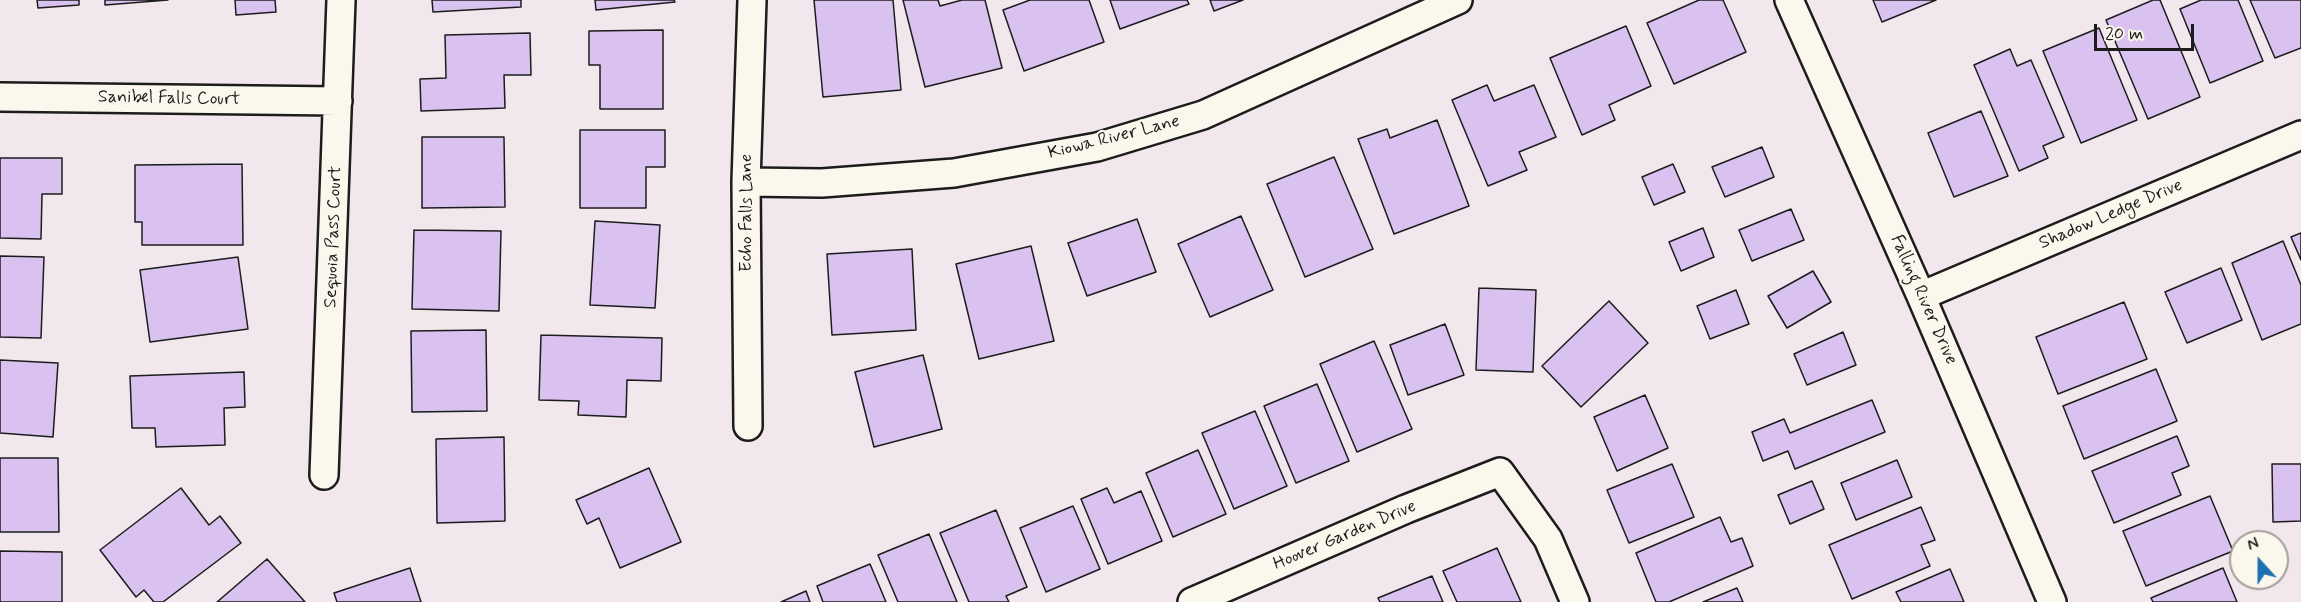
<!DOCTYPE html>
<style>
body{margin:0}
#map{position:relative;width:2301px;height:602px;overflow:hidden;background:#f1e7ed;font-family:Mynerve,sans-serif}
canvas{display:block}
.north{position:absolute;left:2229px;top:530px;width:60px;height:60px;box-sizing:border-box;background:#fbf7ec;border:2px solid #a29f99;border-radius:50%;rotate:339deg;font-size:16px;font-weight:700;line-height:24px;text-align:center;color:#1c1c1c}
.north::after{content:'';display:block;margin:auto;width:21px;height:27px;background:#1f6fb2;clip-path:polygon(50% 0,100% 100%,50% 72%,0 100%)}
.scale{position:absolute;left:2094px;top:24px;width:100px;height:27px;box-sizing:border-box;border:3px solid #1c1c1c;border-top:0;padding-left:8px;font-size:18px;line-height:21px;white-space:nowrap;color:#1c1c1c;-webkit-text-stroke:4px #fbf7ec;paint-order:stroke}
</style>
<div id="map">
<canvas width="2301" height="602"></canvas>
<div class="north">N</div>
<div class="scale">20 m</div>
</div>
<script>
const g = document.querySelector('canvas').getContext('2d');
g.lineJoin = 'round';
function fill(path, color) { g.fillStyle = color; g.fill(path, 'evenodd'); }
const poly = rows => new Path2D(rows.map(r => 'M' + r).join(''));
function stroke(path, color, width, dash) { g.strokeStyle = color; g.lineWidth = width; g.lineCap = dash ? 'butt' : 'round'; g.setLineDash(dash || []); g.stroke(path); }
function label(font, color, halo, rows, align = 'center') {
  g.font = font + ' Mynerve,sans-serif'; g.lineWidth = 4.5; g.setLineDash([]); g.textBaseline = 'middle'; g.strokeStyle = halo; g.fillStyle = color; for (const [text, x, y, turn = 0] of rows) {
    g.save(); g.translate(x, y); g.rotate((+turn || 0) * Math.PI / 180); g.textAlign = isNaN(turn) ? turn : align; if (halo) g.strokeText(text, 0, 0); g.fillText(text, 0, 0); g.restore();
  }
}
const building = poly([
 [37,0,79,0,79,5,38,8,37,0],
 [105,0,168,0,105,5,105,0],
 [235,0,275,0,276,12,236,15,235,0],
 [432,0,521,0,521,7,433,12,432,0],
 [595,0,674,0,675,2,596,10,595,0],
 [814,0,893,0,901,90,823,97,814,0],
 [903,0,938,0,940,6,962,0,985,0,1002,68,925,87,903,0],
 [1030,0,1089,0,1104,42,1024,71,1003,10,1030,0],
 [1110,0,1187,0,1189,4,1120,29,1110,0],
 [1210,0,1243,0,1214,11,1210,0],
 [1699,0,1723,0,1746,52,1674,84,1647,23,1699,0],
 [1873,0,1936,0,1882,22,1873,0],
 [2153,0,2160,0,2200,97,2148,119,2106,20,2153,0],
 [2201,0,2238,0,2263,61,2210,83,2180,9,2201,0],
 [2250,0,2301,0,2301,48,2275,58,2250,0],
 [1626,26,1651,86,1609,105,1615,120,1582,135,1550,58,1626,26],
 [2099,28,2137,120,2081,143,2043,51,2099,28],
 [663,30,663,109,600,109,600,65,589,65,589,31,663,30],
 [530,33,531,75,504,75,505,108,421,111,420,79,446,78,445,35,530,33],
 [2010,49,2017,66,2031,60,2064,137,2043,146,2048,158,2019,171,1974,65,2010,49],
 [1487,85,1494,101,1534,85,1556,137,1519,152,1527,170,1488,186,1452,100,1487,85],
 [1981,111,2008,176,1954,197,1928,133,1981,111],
 [1437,120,1469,206,1394,234,1358,139,1387,129,1390,138,1437,120],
 [580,130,665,130,665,167,646,167,646,208,580,208,580,130],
 [422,137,504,137,505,207,422,208,422,137],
 [1762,147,1774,177,1725,197,1712,167,1762,147],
 [1334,157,1373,249,1305,277,1267,184,1334,157],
 [0,158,62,158,62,194,42,194,41,239,0,238,0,158],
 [242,164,243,245,142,245,142,222,135,222,135,165,242,164],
 [1673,164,1685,192,1654,205,1642,177,1673,164],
 [1791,209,1804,240,1752,261,1739,230,1791,209],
 [1241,216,1273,290,1210,317,1178,244,1241,216],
 [1137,219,1156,272,1087,296,1068,243,1137,219],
 [595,221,660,225,655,308,590,305,595,221],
 [1703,228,1714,257,1681,271,1669,242,1703,228],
 [414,230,501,231,499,311,412,309,414,230],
 [2301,233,2301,260,2291,237,2301,233],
 [2283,241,2301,285,2301,324,2262,340,2232,263,2283,241],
 [1031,246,1054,341,979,359,956,264,1031,246],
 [912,249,916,330,832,335,827,254,912,249],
 [0,256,44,257,41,338,0,337,0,256],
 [238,257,248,329,150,342,140,270,238,257],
 [2221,268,2242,320,2187,343,2165,292,2221,268],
 [1813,271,1831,302,1787,328,1768,296,1813,271],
 [1479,288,1536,290,1533,372,1476,370,1479,288],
 [1736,290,1749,324,1710,339,1697,306,1736,290],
 [1609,301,1648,343,1581,407,1542,366,1609,301],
 [2124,302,2147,359,2058,394,2036,337,2124,302],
 [1445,324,1464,375,1408,395,1390,345,1445,324],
 [486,330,487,411,412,412,411,331,486,330],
 [1843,332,1856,365,1807,385,1794,354,1843,332],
 [541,335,662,338,661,381,627,380,626,417,578,415,579,401,539,400,541,335],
 [1374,341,1412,429,1357,452,1320,364,1374,341],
 [923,355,942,429,874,447,855,372,923,355],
 [0,360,58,363,53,437,0,433,0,360],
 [2156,369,2177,421,2084,459,2063,406,2156,369],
 [244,372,245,407,224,408,225,445,156,447,155,428,132,428,130,376,244,372],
 [1317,384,1349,461,1296,483,1264,406,1317,384],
 [1645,395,1668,448,1617,471,1594,417,1645,395],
 [1872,400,1885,432,1795,469,1788,451,1763,461,1752,432,1784,419,1790,433,1872,400],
 [1255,411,1287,486,1234,509,1202,433,1255,411],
 [2177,436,2189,466,2172,473,2181,495,2114,523,2092,471,2177,436],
 [504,437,505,521,437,523,436,439,504,437],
 [1198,450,1226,514,1173,537,1146,473,1198,450],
 [0,458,58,458,59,532,0,532,0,458],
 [1897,460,1912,497,1856,520,1841,483,1897,460],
 [1672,464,1694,517,1629,543,1607,490,1672,464],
 [2272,464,2301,464,2301,521,2273,522,2272,464],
 [649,468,681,542,620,568,599,518,587,524,576,500,649,468],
 [1812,481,1824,509,1790,524,1778,495,1812,481],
 [181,488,209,525,220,516,241,543,163,602,154,602,144,590,136,597,100,550,181,488],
 [1107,488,1114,503,1141,491,1162,541,1108,564,1081,499,1107,488],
 [2210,496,2233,551,2146,586,2123,531,2210,496],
 [1073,506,1100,569,1046,592,1020,528,1073,506],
 [1921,507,1935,540,1921,545,1930,566,1852,599,1829,545,1921,507],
 [996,510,1027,587,1006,596,1009,602,969,602,940,533,996,510],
 [1720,517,1731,542,1742,538,1753,566,1669,602,1656,602,1636,553,1720,517],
 [929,534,957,602,898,602,878,555,929,534],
 [1497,548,1521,602,1457,602,1443,571,1497,548],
 [0,551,62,552,62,602,0,602,0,551],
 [267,559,305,602,217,602,267,559],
 [870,564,886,602,823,602,817,586,870,564],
 [410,568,421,602,337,602,334,593,410,568],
 [2223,568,2237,602,2153,602,2151,598,2223,568],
 [1950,569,1964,602,1901,602,1896,592,1950,569],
 [1432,576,1443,602,1380,602,1378,598,1432,576],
 [1737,588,1743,602,1703,602,1737,588],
 [806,591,810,602,781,602,806,591]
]);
const minor = poly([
 [1789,0,1921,296,2052,602],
 [0,97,338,101],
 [746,182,822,183,954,173,1097,147,1203,115,1458,0],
 [1921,296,2301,135],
 [748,426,746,182,752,0],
 [324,475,341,0],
 [1192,602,1406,509,1500,472,1548,539,1575,602]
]);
const streetNames = [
 ["Sanibel Falls Court",169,99,1],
 ["Kiowa River Lane",1114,138,-14],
 ["Echo Falls Lane",747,213,-90],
 ["Shadow Ledge Drive",2111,215,-23],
 ["Sequoia Pass Court",334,237,-88],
 ["Falling River Drive",1923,300,66],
 ["Hoover Garden Drive",1345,536,-23]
];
fill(building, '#d9c1f0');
stroke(building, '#1c1c1c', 1.5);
stroke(minor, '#1c1c1c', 32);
stroke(minor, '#fbf7ec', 27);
label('18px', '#1c1c1c', '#fbf7ec', streetNames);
</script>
